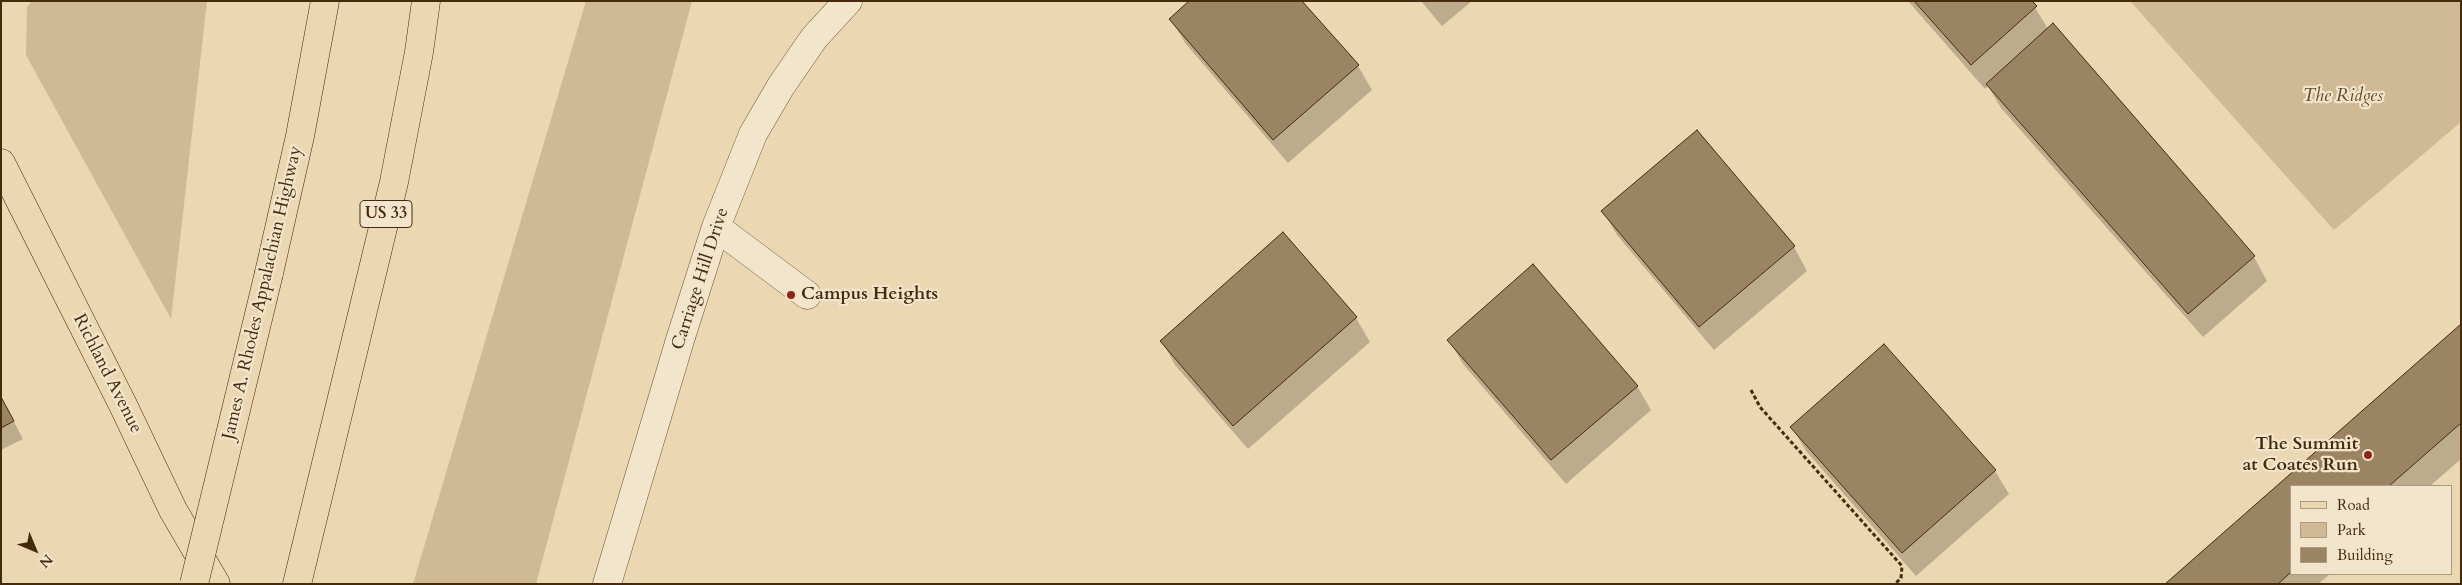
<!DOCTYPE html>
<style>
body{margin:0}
#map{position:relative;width:2462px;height:585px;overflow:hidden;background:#ebd7b1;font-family:Cardo,serif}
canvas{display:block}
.frame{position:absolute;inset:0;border:2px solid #452a0e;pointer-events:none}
.legend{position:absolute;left:2290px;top:485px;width:162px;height:90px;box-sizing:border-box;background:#f2e5cc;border:1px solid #ad9a80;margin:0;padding:6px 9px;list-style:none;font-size:15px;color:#452a0e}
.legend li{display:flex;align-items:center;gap:10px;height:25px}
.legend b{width:25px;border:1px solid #ad9a80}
.north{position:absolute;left:10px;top:525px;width:50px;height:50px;-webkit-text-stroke:4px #f2e5cc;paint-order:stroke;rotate:135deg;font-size:14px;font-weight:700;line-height:20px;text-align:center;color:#452a0e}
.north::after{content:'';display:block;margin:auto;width:18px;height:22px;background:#452a0e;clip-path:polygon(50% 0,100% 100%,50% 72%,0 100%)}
</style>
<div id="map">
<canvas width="2462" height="585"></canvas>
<div class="frame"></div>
<ul class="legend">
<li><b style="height:6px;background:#ebd7b1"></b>Road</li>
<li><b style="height:14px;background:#cfba95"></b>Park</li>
<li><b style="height:14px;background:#9b8463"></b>Building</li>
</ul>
<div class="north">N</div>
</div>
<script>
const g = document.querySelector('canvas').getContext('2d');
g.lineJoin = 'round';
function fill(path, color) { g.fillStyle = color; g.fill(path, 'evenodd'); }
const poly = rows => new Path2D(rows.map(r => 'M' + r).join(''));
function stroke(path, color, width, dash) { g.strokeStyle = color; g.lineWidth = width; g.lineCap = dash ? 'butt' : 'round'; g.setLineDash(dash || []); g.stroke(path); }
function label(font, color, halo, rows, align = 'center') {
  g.font = font + ' Cardo,serif'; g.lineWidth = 4.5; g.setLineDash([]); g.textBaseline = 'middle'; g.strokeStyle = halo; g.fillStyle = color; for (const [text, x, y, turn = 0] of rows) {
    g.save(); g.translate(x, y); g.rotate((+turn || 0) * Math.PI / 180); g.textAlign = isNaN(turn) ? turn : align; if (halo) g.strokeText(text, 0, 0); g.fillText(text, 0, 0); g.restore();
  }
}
const green = poly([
 [32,1,207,1,171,319,26,55,27,7],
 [586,1,692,1,536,584,413,584],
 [2130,1,2461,1,2461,122,2334,230]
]);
const shadow = poly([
 [1301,1,1358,66,1372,90,1288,163,1185,43,1171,19],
 [1421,1,1472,1,1442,26],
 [1908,1,2031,1,2048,29,2254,257,2267,281,2203,337,2001,108,1988,86,1985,89],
 [1603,211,1794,247,1807,271,1714,350,1617,235],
 [1356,318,1370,342,1248,449,1175,365,1162,341],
 [2461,326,2461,459,2430,486,2291,486,2291,574,2330,574,2318,584,2167,584],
 [1449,340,1637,386,1651,410,1566,484,1463,364],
 [1,397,23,439,1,450],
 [1792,427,1995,471,2009,494,1916,576,1806,451]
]);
const building = poly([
 [1189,1,1302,1,1359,65,1273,140,1169,19,1189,1],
 [1914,1,2032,1,2037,6,1971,65,1914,1],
 [2053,23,2255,256,2188,314,1986,84,2053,23],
 [1697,130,1795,246,1699,327,1601,211,1697,130],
 [1283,232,1357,317,1233,426,1160,341,1283,232],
 [1533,264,1638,386,1551,460,1447,340,1533,264],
 [2461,324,2461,423,2389,486,2291,486,2291,572,2278,584,2165,584,2461,324],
 [1884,344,1996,470,1902,553,1790,427,1884,344],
 [1,397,14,421,1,428,1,397]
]);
const path = poly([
 [1751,390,1760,407,1902,566,1901,578,1895,584]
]);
const minor = poly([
 [716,227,807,295],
 [607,584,680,340,716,227,753,134,781,86,814,38,848,1]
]);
const major = poly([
 [1,163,123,405,173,510,216,584]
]);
const highway = poly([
 [269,273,300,136,325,1],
 [297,584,394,182,419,52,426,1]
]);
const highwayBridge = poly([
 [194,584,269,273]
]);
const markers = [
 [791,295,5,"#8f2418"],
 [2368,455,5,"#8f2418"]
];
const shields = [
 [386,214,52]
];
const shieldNames = [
 ["US 33",386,214]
];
const parkNames = [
 ["The Ridges",2343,97]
];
const streetNames = [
 ["Carriage Hill Drive",701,279,-72],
 ["James A. Rhodes Appalachian Highway",263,293,-77],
 ["Richland Avenue",107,374,63]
];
const poiNames = [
 ["Campus Heights",801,295],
 ["The Summit",2358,445,"right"],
 ["at Coates Run",2358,466,"right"]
];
fill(green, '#cfba95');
fill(shadow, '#0003');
fill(building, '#9b8463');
stroke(building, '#452a0e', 1);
stroke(minor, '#6e5537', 29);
stroke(major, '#452a0e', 29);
stroke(highway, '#452a0e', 29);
stroke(path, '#452a0e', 3, [4, 2.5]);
stroke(minor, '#f2e5cc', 28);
stroke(major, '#ebd7b1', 28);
stroke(highway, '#ebd7b1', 28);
stroke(highwayBridge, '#452a0e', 29, []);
stroke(highwayBridge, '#ebd7b1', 28);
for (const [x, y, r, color] of markers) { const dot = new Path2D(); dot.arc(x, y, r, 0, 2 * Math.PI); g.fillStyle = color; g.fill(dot); stroke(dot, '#f2e5cc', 2); }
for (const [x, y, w] of shields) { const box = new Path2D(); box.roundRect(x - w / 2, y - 13.5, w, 27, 4); g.fillStyle = '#f2e5cc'; g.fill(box); stroke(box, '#452a0e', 1); }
label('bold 16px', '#452a0e', null, shieldNames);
label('italic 18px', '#614729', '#f2e5cc', parkNames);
label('18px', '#452a0e', '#f2e5cc', streetNames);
label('bold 18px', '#452a0e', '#f2e5cc', poiNames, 'left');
</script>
